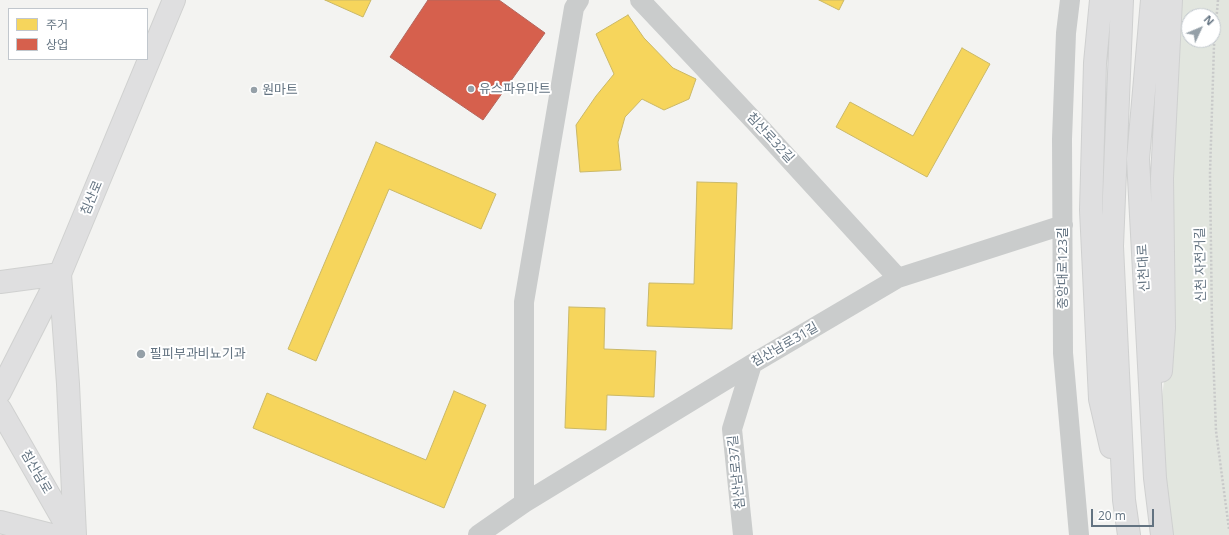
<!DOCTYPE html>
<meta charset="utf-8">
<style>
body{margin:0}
#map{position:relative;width:1229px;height:535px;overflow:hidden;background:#f3f3f1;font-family:"Open Sans","Noto Sans KR",sans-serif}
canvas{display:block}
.legend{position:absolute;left:8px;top:8px;width:140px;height:52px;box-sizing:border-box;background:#fff;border:1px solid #c1c7cd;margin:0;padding:5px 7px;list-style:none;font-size:12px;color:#637381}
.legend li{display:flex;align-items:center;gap:8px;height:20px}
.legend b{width:20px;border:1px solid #c1c7cd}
.north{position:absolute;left:1181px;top:8px;width:40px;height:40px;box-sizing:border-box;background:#fff;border:1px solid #c1c7cd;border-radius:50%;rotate:46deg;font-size:11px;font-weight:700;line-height:16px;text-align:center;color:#637381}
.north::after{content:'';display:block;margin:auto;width:14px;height:18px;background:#95a0a8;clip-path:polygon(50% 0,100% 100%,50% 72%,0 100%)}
.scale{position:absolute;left:1091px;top:509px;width:63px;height:18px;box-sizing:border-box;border:2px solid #637381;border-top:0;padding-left:5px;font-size:12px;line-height:14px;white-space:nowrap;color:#637381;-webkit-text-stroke:3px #fff;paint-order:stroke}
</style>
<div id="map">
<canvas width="1229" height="535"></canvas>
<ul class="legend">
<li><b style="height:11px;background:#f6d55c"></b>주거</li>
<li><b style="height:11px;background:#d6604d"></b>상업</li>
</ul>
<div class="north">N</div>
<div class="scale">20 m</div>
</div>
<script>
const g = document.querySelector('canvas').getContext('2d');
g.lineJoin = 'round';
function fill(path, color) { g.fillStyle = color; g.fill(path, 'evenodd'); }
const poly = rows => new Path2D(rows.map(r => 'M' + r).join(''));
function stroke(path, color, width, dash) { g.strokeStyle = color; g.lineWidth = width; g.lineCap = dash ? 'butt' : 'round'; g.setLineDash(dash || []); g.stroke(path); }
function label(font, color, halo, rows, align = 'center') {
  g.font = font + ' "Open Sans","Noto Sans KR",sans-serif'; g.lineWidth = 4; g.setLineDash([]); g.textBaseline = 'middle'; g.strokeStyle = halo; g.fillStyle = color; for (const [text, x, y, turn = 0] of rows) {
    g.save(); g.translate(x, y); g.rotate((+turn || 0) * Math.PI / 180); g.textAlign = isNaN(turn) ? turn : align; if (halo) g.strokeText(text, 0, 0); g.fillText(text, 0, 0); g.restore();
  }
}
const green = poly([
 [1180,0,1229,0,1229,535,1173,535,1158,426,1175,300,1172,133],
 [1189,16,1213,16,1213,40,1189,40]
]);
const homes = poly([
 [325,0,371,0,363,17,325,0],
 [819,0,844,0,839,10,819,0],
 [628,15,644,38,673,68,696,79,689,99,664,110,642,99,625,117,618,142,621,170,580,172,576,125,596,96,614,74,596,34,628,15],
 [962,48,990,64,927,177,836,127,850,102,913,136,962,48],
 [376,142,496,194,481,229,389,189,316,361,288,349,376,142],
 [697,182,737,183,732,329,647,326,649,283,694,284,697,182],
 [569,307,605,308,604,349,656,351,654,397,607,395,606,430,565,428,569,307],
 [454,391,486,405,444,508,253,428,267,393,426,460,454,391]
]);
const shops = poly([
 [428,0,499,0,545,33,483,120,390,57,428,0]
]);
const path = poly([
 [1218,0,1214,46,1210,173,1212,324,1216,431,1229,529]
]);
const minor = poly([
 [640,0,756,123,898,278],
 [1070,0,1066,33,1062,139,1063,353,1079,535],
 [524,503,524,302,574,8,579,0],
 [478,535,524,503,752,364,898,278,1063,225],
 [743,535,732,429,752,364]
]);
const secondary = poly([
 [60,274,68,384,75,535],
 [0,282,60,274],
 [0,392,60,274,174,0],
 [0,409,72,535],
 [0,522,51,535]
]);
const trunk = poly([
 [1101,0,1095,63,1091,210,1100,399,1111,447],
 [1122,0,1112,246,1124,500,1129,535],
 [1152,0,1138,159,1155,478,1162,535],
 [1161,371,1164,328,1162,178,1171,0]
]);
const markers = [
 [471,89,4,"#95a0a8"],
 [254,90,4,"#95a0a8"],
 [141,354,5,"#95a0a8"]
];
const poiNames = [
 ["유스파유마트",479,89],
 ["원마트",262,90],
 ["필피부과비뇨기과",150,354]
];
const streetNames = [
 ["침산로32길",770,138,47],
 ["침산로",92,198,-67],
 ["신천 자전거길",1201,265,-91],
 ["중앙대로123길",1063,268,-90],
 ["신천대로",1144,268,-93],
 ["침산남로31길",785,345,-30],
 ["침산남로",36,472,60],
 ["침산남로37길",737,472,-96]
];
fill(green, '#e2e6df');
fill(homes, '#f6d55c');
stroke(homes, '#cab867', 1);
fill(shops, '#d6604d');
stroke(shops, '#b4665d', 1);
stroke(secondary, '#d0d1d0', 24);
stroke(trunk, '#cfd0d0', 24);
stroke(path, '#c8c9c9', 2.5, [2, 2]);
stroke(minor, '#cacccc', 20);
stroke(secondary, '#dfdfe0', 22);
stroke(trunk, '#dfdfe0', 22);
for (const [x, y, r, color] of markers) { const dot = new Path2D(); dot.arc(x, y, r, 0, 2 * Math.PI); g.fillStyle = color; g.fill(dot); stroke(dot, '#fff', 1.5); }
label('13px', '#637381', '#fff', poiNames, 'left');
label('13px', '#637381', '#fff', streetNames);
</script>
